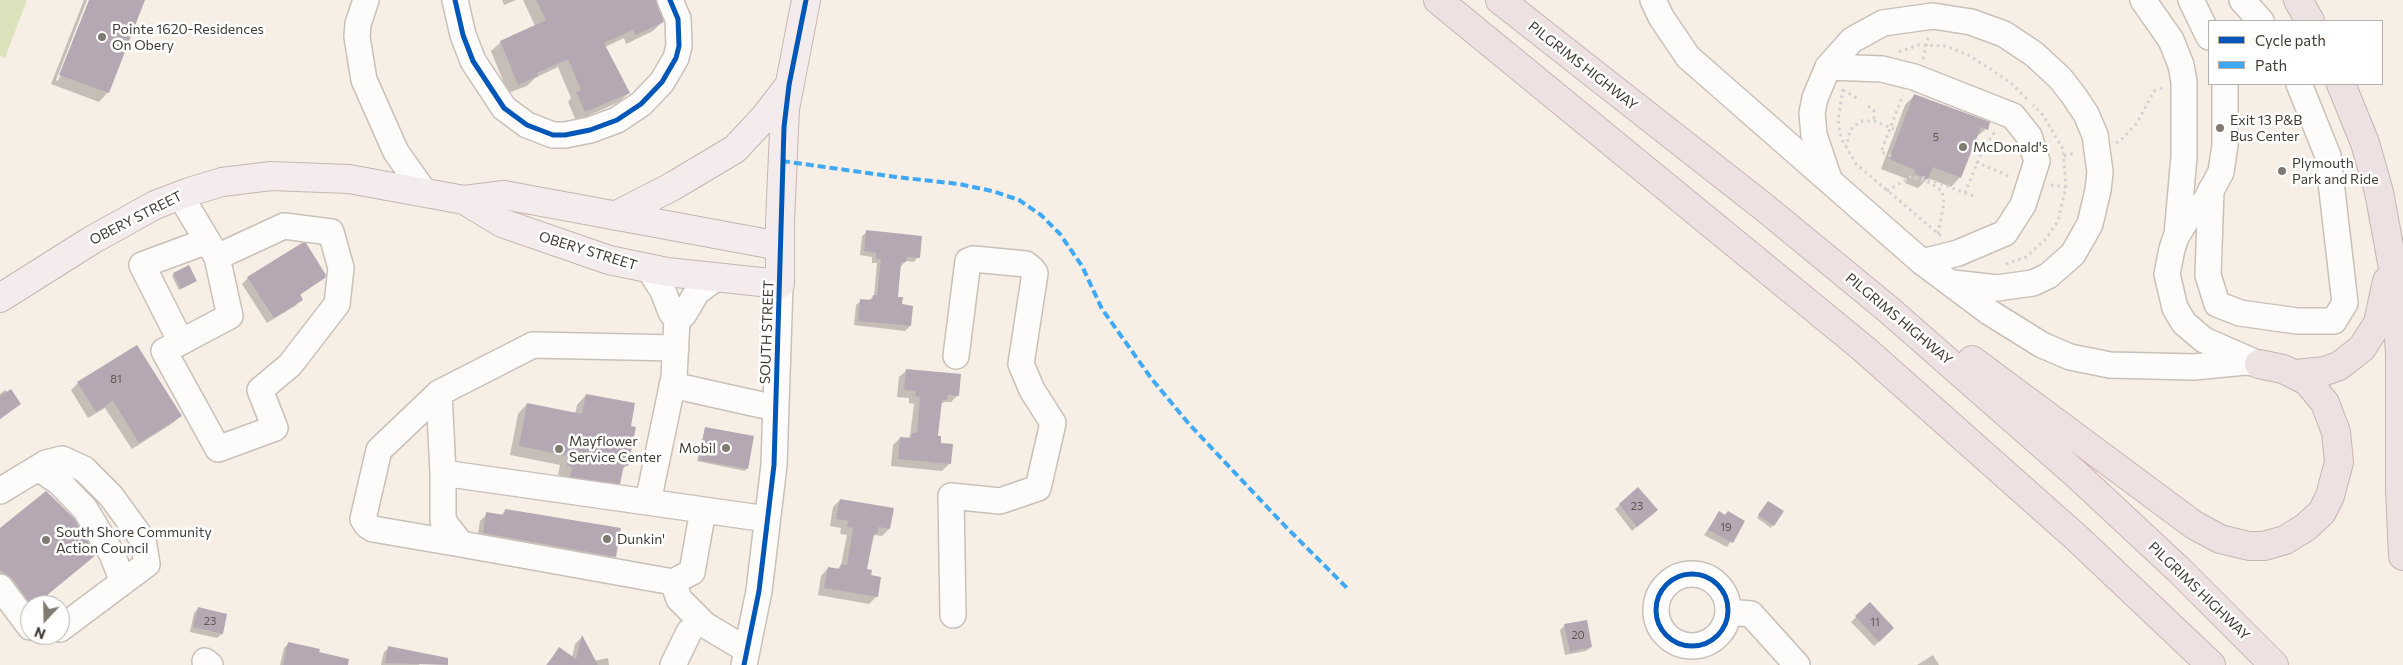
<!DOCTYPE html>
<style>
body{margin:0}
#map{position:relative;width:2403px;height:665px;overflow:hidden;background:#f7eee5;font-family:Commissioner,sans-serif}
canvas{display:block}
.legend{position:absolute;left:2208px;top:20px;width:175px;height:65px;box-sizing:border-box;background:#fff;border:1px solid #b3b1ad;margin:0;padding:6px 9px;list-style:none;font-size:15px;color:#423b32}
.legend li{display:flex;align-items:center;gap:10px;height:25px}
.legend b{width:25px;border:1px solid #b3b1ad}
.north{position:absolute;left:20px;top:595px;width:50px;height:50px;box-sizing:border-box;background:#fff;border:1px solid #b3b1ad;border-radius:50%;rotate:201deg;font-size:14px;font-weight:700;line-height:20px;text-align:center;color:#423b32}
.north::after{content:'';display:block;margin:auto;width:18px;height:22px;background:#817a71;clip-path:polygon(50% 0,100% 100%,50% 72%,0 100%)}
</style>
<div id="map">
<canvas width="2403" height="665"></canvas>
<ul class="legend">
<li><b style="height:6px;background:#0057b8"></b>Cycle path</li>
<li><b style="height:6px;background:#3fa9f5"></b>Path</li>
</ul>
<div class="north">N</div>
</div>
<script>
const g = document.querySelector('canvas').getContext('2d');
g.lineJoin = 'round';
function fill(path, color) { g.fillStyle = color; g.fill(path, 'evenodd'); }
const poly = rows => new Path2D(rows.map(r => 'M' + r).join(''));
function stroke(path, color, width, dash) { g.strokeStyle = color; g.lineWidth = width; g.lineCap = dash ? 'butt' : 'round'; g.setLineDash(dash || []); g.stroke(path); }
function label(font, color, halo, rows, align = 'center') {
  g.font = font + ' Commissioner,sans-serif'; g.lineWidth = 5; g.setLineDash([]); g.textBaseline = 'middle'; g.strokeStyle = halo; g.fillStyle = color; for (const [text, x, y, turn = 0] of rows) {
    g.save(); g.translate(x, y); g.rotate((+turn || 0) * Math.PI / 180); g.textAlign = isNaN(turn) ? turn : align; if (halo) g.strokeText(text, 0, 0); g.fillText(text, 0, 0); g.restore();
  }
}
const green = poly([
 [0,0,27,0,5,58,0,56]
]);
const shadow = poly([
 [84,0,87,0,56,80,58,81,90,0,144,0,108,92,99,102,51,84],
 [502,0,516,0,504,5],
 [523,0,653,0,662,22,653,31,626,44,624,38,605,47,629,93,619,102,576,121,568,102,571,98,558,67,535,78,527,86,508,93,491,51,501,42,535,26],
 [1914,96,1986,129,1975,138,1960,177,1951,187,1928,178,1918,188,1905,183,1907,179,1881,169,1905,105],
 [867,232,918,257,914,262,906,261,901,266,896,298,910,326,905,331,854,325,856,305,861,301,868,301,874,296,877,263,872,263,872,257,860,255,862,236],
 [174,274,194,282,179,290,172,276],
 [248,278,324,278,299,296,301,300,295,306,267,323,242,284],
 [907,370,958,395,951,402,944,402,940,405,937,437,949,464,942,471,891,466,893,445,900,438,907,439,910,436,914,404,909,403,909,398,897,397,899,377],
 [78,383,180,416,173,423,132,449,105,408,88,418,71,390],
 [5,390,20,404,0,419,0,394],
 [586,395,629,427,627,465,622,470,619,483,610,493,561,486,563,477,558,475,560,465,510,455,518,414,527,404,575,414,577,405],
 [705,428,747,468,745,471,697,461],
 [1638,489,1651,514,1632,531,1615,509],
 [840,500,889,529,882,536,875,535,872,538,866,570,870,576,880,578,876,597,869,604,818,595,821,576,828,568,837,570,841,565,847,535,840,534,841,528,830,526,833,507],
 [1766,504,1782,512,1771,528,1757,518],
 [506,510,615,557,608,564,477,540,480,521,487,514,500,516],
 [1719,513,1744,521,1727,547,1704,535],
 [0,529,94,555,35,605,30,605,30,609,0,586],
 [1870,604,1893,628,1874,646,1851,622],
 [198,609,222,634,217,638,190,632,194,613],
 [1565,625,1591,647,1586,651,1565,655,1560,630],
 [582,637,594,661,608,658,609,665,546,665,559,649,572,658,575,644],
 [289,643,318,653,324,665,280,665,284,648],
 [389,648,421,654,419,665,381,665,384,652],
 [1933,655,1939,665,1917,665]
]);
const building = poly([
 [89,0,145,0,109,93,59,75],
 [536,0,656,0,664,22,636,35,633,30,604,43,630,93,585,112,576,92,581,90,568,59,537,73,538,76,518,85,500,41,546,20],
 [1914,94,1990,122,1988,130,1981,127,1961,178,1933,167,1928,179,1914,174,1915,170,1889,159],
 [866,230,922,236,920,258,907,257,906,262,901,262,898,297,903,297,902,304,913,306,911,326,858,321,860,299,872,300,873,295,877,295,881,259,876,259,876,253,864,251],
 [302,243,306,243,326,275,325,278,300,294,303,300,274,318,247,277],
 [189,265,197,281,181,289,173,273],
 [137,345,182,416,139,443,113,401,96,412,77,382],
 [906,369,961,374,959,396,948,395,947,400,942,400,938,436,941,436,941,443,953,444,951,464,898,459,900,437,911,438,912,433,917,433,920,397,915,396,916,391,904,390],
 [11,389,21,404,0,419,0,396],
 [586,394,635,403,631,426,636,427,628,466,624,465,620,484,570,477,572,467,567,466,569,456,519,446,527,403,582,414],
 [705,427,754,436,748,469,699,460],
 [1638,487,1658,510,1637,527,1619,504],
 [46,491,74,518,96,555,35,605,31,605,12,578,0,570,0,528],
 [840,499,894,508,890,529,878,527,877,534,874,534,867,569,872,570,871,575,881,577,878,597,824,588,828,567,840,569,841,564,847,565,853,528,847,527,848,521,836,519],
 [1768,501,1784,511,1774,526,1758,515],
 [505,509,621,528,616,557,483,533,486,512,504,515],
 [1719,511,1725,515,1728,511,1745,521,1733,543,1708,530],
 [1870,602,1894,628,1879,642,1855,616],
 [198,607,227,614,223,634,193,627],
 [1587,620,1592,647,1570,652,1564,624],
 [582,635,598,665,547,665,559,647,576,659],
 [288,642,320,649,319,652,349,659,348,665,283,665],
 [388,646,448,658,448,665,385,663]
]);
const path = poly([
 [1899,52,1919,45,1946,46,1968,55,1992,70,2012,84,2027,99],
 [1923,59,1928,38],
 [1843,89,1838,120,1841,138,1856,164,1941,236],
 [1843,90,1860,100],
 [1868,106,1874,111,1874,121],
 [2116,143,2120,141,2137,123,2154,91,2164,87],
 [1846,148,1850,130,1861,121,1874,121,1894,129],
 [1891,156,1881,152,1903,95],
 [2064,156,2076,153],
 [1976,162,2011,177],
 [1922,177,1973,196],
 [2051,185,2066,187],
 [1887,191,1912,176,1932,184,1942,191,1944,203,1938,234],
 [1965,193,1983,149,1996,130],
 [2006,264,2026,257,2045,240,2058,221,2066,187,2063,149,2043,115,2033,105]
]);
const minor = poly([
 [366,0,358,24,357,37,364,80,396,152,425,193],
 [455,0,463,35,473,61,504,108,527,125,553,135,565,135,590,130,617,120,641,104,662,82,676,58,679,46,678,19,670,0],
 [1653,0,1661,17,1688,57,1922,262,1989,312,2042,345,2070,357,2110,365,2194,367,2245,362,2259,364],
 [2143,0,2171,40,2181,65,2184,82,2184,157,2177,235],
 [2191,0,2209,37],
 [2242,0,2261,21],
 [1828,67,1882,69,1914,77,2013,116,2029,136,2037,161,2023,205,2005,233,1958,253,1922,262],
 [2225,84,2225,145,2221,172,2205,202,2189,216,2176,237,2172,249,2167,274,2175,308,2184,323,2204,340,2252,361],
 [1829,179,1814,135,1812,113,1815,98,1828,67,1852,40,1883,23,1933,16,1971,22,2004,34,2034,54,2060,78,2074,96,2086,114,2095,135,2100,172,2098,190,2090,224,2073,254,2048,276,2033,283,1997,288,1953,283],
 [2211,190,2208,275,2217,304,2240,313,2297,321,2334,321,2345,303,2328,156,2299,84],
 [180,195,217,257,284,226,331,232,341,268,337,304,290,365,260,390,275,428,218,449,164,351,230,316,217,257],
 [677,320,684,314,697,292,716,278],
 [181,342,142,265,207,241],
 [676,348,533,345,439,393,443,473,443,521,461,544,673,582,692,572,703,510],
 [672,385,775,408],
 [439,393,379,450,363,519,367,525,373,529,461,544],
 [38,468,60,483,85,509,112,554,123,582],
 [443,473,767,519],
 [0,491,46,463,62,459,84,469,111,496,143,540,147,564,60,629],
 [648,502,674,377,677,320,671,312,663,291,649,269],
 '1656 610a36 36 0 1 1 72 0a36 36 0 1 1-72 0Z',
 [673,582,679,599,705,625,747,650],
 [0,587,30,627],
 [1728,612,1751,614,1797,665],
 [953,615,951,496,1000,501,1038,488,1053,423,1032,390,1021,364,1035,273,1032,269,1026,264,973,259,968,261,956,356],
 [205,661,210,665],
 [673,665,689,632],
 [744,665,759,591,774,465,780,284]
]);
const major = poly([
 [464,200,502,223,609,260,667,272,780,284,780,221,785,109,806,0],
 [615,216,673,186,735,149,764,118,788,87],
 [0,298,92,240,155,205,189,192,222,182,271,176,349,179,464,200,504,195,780,246]
]);
const highway = poly([
 [1438,0,1864,349,2078,539,2211,665],
 [1500,0,1765,208,1889,310,2077,475,2179,570,2274,665],
 [2298,0,2310,21],
 [2341,84,2365,143,2379,192,2395,279,2400,354,2400,489,2403,556],
 [1972,360,2194,525,2220,539,2249,546,2264,546,2285,540,2306,527,2322,512,2330,496,2339,462,2336,432,2325,403,2307,381,2283,369,2259,364],
 [2296,374,2325,371,2339,366,2362,348,2378,323,2387,281]
]);
const quiet = poly([
 [782,161,896,177,959,184,992,191,1019,200,1041,215,1060,234,1082,266,1102,309,1151,378,1189,424,1285,526,1347,588]
]);
const cycleway = poly([
 [455,0,463,35,473,61,504,108,527,125,553,135,565,135,590,130,617,120,641,104,662,82,676,58,679,46,678,19,670,0],
 '1656 610a36 36 0 1 1 72 0a36 36 0 1 1-72 0Z',
 [744,665,759,591,774,465,784,127,789,85,806,0]
]);
const markers = [
 [102,37,5,"#817a71"],
 [2220,128,5,"#817a71"],
 [1963,147,5,"#817a71"],
 [2282,171,5,"#817a71"],
 [726,448,5,"#817a71"],
 [559,449,5,"#817a71"],
 [607,539,5,"#817a71"],
 [46,540,5,"#817a71"]
];
const numberNames = [
 ["5",1936,137],
 ["81",116,379],
 ["23",1637,506],
 ["19",1726,527],
 ["23",210,621],
 ["11",1875,622],
 ["20",1578,635]
];
const poiNames = [
 ["Pointe 1620-Residences",112,29],
 ["On Obery",112,45],
 ["Exit 13 P&B",2230,120],
 ["Bus Center",2230,136],
 ["McDonald's",1973,147],
 ["Plymouth",2292,163],
 ["Park and Ride",2292,179],
 ["Mayflower",569,441],
 ["Service Center",569,457],
 ["Mobil",716,448,"right"],
 ["South Shore Community",56,532],
 ["Action Council",56,548],
 ["Dunkin'",617,539]
];
const streetNames = [
 ["PILGRIMS HIGHWAY",1583,66,38],
 ["OBERY STREET",136,218,-27],
 ["OBERY STREET",588,251,17],
 ["PILGRIMS HIGHWAY",1899,319,40],
 ["SOUTH STREET",767,332,-88],
 ["PILGRIMS HIGHWAY",2199,591,44]
];
fill(green, '#dce3bc');
fill(shadow, '#0003');
fill(building, '#b5a8b3');
stroke(minor, '#c8c1b9', 28);
stroke(major, '#c7b5b3', 30);
stroke(highway, '#c7b5b3', 30);
stroke(path, '#d5d1ce', 3, [2.5, 4]);
stroke(minor, '#fefcfb', 25);
stroke(major, '#f4ecec', 28);
stroke(highway, '#eee1e2', 28);
stroke(quiet, '#3fa9f5', 4, [8, 4]);
stroke(cycleway, '#0057b8', 5);
for (const [x, y, r, color] of markers) { const dot = new Path2D(); dot.arc(x, y, r, 0, 2 * Math.PI); g.fillStyle = color; g.fill(dot); stroke(dot, '#fff', 2); }
label('11px', '#5f5652', null, numberNames);
label('14px', '#423b32', '#fff', poiNames, 'left');
label('14px', '#423b32', '#fff', streetNames);
</script>
